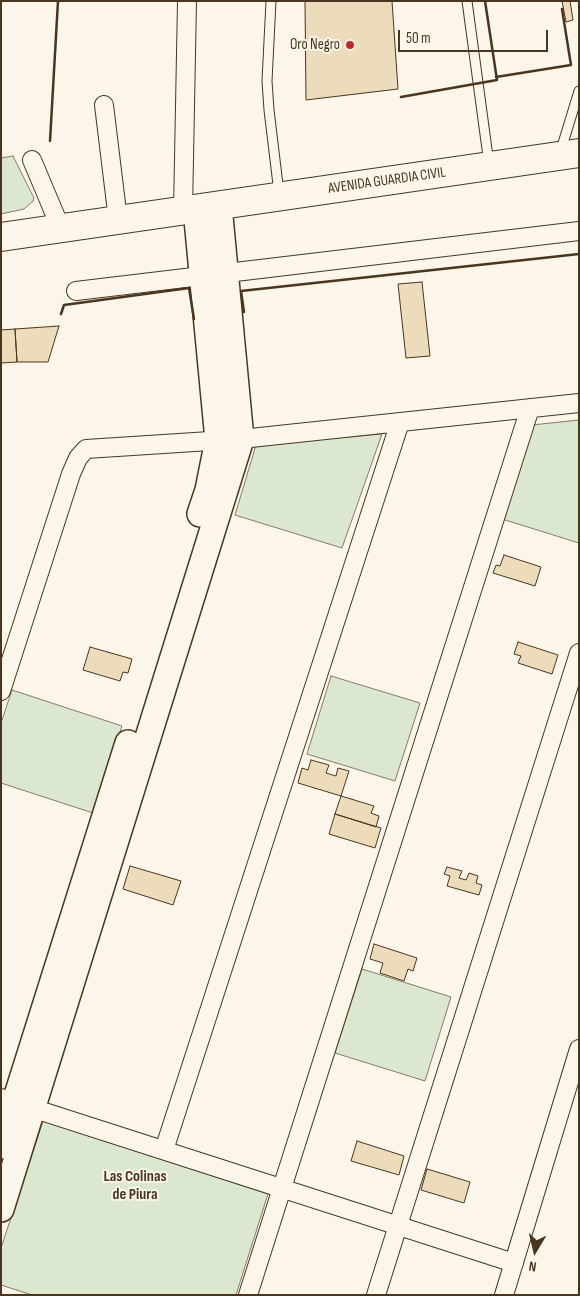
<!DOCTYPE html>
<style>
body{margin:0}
#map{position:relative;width:580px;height:1296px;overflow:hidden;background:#fbf6e9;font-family:"Sofia Sans Condensed",sans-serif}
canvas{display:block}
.frame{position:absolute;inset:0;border:2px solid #4a3520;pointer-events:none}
.north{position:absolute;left:510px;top:1226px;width:50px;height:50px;-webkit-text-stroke:4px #fbf6e9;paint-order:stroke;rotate:189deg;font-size:14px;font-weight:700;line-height:20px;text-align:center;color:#4a3520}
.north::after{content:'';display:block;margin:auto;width:18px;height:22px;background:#4a3520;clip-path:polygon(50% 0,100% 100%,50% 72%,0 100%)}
.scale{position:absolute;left:398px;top:30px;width:150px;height:22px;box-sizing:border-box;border:2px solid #4a3520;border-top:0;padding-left:6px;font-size:15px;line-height:18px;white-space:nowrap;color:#4a3520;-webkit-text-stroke:4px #fbf6e9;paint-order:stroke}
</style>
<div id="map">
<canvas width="580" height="1296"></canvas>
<div class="frame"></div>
<div class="north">N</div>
<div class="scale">50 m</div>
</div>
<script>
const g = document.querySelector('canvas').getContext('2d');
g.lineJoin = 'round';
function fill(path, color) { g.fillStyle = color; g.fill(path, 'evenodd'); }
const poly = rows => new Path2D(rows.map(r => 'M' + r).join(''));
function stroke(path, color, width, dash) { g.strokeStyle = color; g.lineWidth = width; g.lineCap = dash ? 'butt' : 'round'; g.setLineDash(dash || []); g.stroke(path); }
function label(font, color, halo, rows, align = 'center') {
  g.font = font + ' "Sofia Sans Condensed",sans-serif'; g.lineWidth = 4; g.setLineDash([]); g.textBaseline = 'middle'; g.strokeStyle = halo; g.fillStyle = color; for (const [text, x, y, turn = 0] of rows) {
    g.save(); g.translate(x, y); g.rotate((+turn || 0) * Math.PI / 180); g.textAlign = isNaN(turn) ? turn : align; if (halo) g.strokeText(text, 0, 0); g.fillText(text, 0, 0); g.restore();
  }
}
const green = poly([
 [13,156,34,198,33,201,24,209,1,214,1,158,13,156],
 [579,420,579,543,502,519,532,425,579,420],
 [382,434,342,548,235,515,256,445,382,434],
 [331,676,420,703,395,781,307,754,331,676],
 [12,690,122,726,93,813,1,783,1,723,12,690],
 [362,969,451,997,425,1081,335,1053,362,969],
 [43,1121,268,1194,236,1295,32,1295,1,1285,1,1248,43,1121]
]);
const building = poly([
 [305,1,392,1,398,89,306,100,305,1],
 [562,1,570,1,573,20,566,22,562,1],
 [422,282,430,356,406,358,398,284,422,282],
 [59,326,48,362,17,362,15,329,59,326],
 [15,329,17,362,1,363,1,330,15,329],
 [504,555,541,567,535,586,493,573,496,565,500,566,504,555],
 [518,642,558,655,552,674,518,663,521,656,514,654,518,642],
 [90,647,132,659,128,673,123,672,120,681,83,670,90,647],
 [311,760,329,765,326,773,336,776,338,768,349,771,341,796,298,783,302,768,308,770,311,760],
 [341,796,374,806,371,813,379,816,376,827,335,814,341,796],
 [335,814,381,828,375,848,329,834,335,814],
 [130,866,181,881,173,905,123,889,130,866],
 [447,867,462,871,459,878,466,880,469,873,478,876,476,883,482,885,479,895,447,886,450,876,444,874,447,867],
 [374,944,417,958,413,971,408,969,404,981,380,973,383,963,370,959,374,944],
 [357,1141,404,1156,399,1175,351,1161,357,1141],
 [427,1169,470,1182,464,1203,421,1190,427,1169]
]);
const lane = poly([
 [271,1,267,81,269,110,279,193],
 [467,1,489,164],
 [560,153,579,91]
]);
const street = poly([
 [104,105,118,220],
 [32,160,61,229],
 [183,211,187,1],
 [76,291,579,231],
 [1,691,71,474,78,458,86,449,241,439,579,403],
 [1,1098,514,1263],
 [164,1150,400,422],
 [248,1295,530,408],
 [376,1295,579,653],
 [504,1295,579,1049]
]);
const secondary = poly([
 [196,209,218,440,208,490,200,514],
 [1,1146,128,743],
 [1,1209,241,439,219,206]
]);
const highway = poly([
 [1,237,579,153]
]);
const wall = poly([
 [496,77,571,65,562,9],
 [401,97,497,80,485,1],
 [50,141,58,1],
 [244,312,241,291,579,254],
 [61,314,64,305,189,288,194,319]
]);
const markers = [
 [350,45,5,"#c62828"]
];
const poiNames = [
 ["Oro Negro",340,45]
];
const streetNames = [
 ["AVENIDA GUARDIA CIVIL",387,181,-8]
];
const neighbourhoodNames = [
 ["Las Colinas",135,1177],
 ["de Piura",135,1195]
];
fill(green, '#dce7d0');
stroke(green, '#887966', 1);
fill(building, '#ecdcbc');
stroke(building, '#4a3520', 1);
stroke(lane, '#4a3520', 11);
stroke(street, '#4a3520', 20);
stroke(secondary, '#4a3520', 28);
stroke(highway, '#4a3520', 30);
stroke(lane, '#fbf6e9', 9);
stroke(street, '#fbf6e9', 18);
stroke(secondary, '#fbf6e9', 25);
stroke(highway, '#fbf6e9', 28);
stroke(wall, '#4a3520', 2.5);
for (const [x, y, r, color] of markers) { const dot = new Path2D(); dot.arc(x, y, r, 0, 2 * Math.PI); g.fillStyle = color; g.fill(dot); stroke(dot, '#fbf6e9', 2); }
label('15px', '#4a3520', '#fbf6e9', poiNames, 'right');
label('15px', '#4a3520', '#fbf6e9', streetNames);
label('bold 16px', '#4a3520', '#fbf6e9', neighbourhoodNames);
</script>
